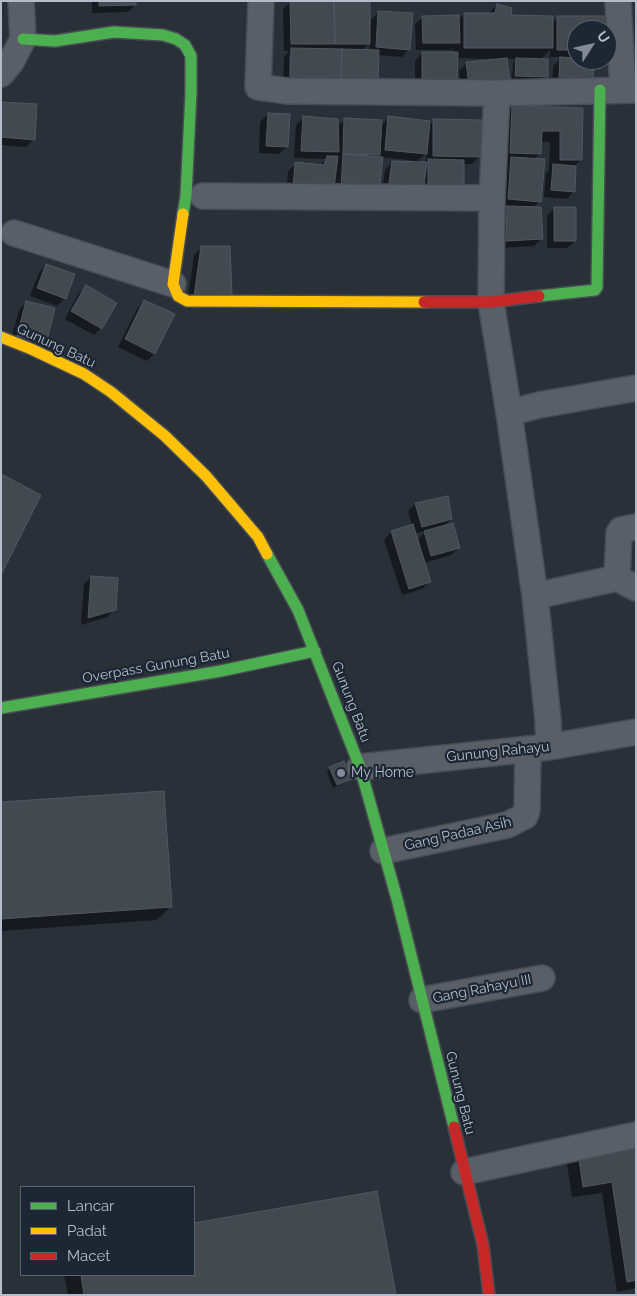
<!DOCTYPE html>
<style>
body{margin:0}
#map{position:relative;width:637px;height:1296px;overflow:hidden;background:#2a3038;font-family:Raleway,sans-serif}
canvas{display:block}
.frame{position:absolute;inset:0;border:2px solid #b4bcc9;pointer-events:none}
.legend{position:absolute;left:20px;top:1186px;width:175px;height:90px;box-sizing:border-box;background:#1d2633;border:1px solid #59626f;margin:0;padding:6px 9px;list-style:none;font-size:15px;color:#b4bcc9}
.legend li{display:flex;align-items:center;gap:10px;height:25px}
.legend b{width:25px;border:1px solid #59626f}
.north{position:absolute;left:567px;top:20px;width:50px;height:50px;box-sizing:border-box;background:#1d2633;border:1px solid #59626f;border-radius:50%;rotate:55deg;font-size:14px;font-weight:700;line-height:20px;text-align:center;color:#b4bcc9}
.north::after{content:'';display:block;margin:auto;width:18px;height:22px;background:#848b96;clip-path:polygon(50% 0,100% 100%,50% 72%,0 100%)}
</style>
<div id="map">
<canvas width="637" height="1296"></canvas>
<div class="frame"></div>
<ul class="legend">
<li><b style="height:6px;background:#4caf50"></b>Lancar</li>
<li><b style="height:6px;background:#ffc107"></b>Padat</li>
<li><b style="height:6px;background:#c62828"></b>Macet</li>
</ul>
<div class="north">U</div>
</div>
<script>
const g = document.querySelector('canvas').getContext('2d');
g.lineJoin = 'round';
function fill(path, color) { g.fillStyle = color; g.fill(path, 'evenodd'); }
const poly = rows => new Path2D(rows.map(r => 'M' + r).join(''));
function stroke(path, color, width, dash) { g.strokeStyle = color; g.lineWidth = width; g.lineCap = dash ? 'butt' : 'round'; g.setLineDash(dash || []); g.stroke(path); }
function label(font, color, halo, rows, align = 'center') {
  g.font = font + ' Raleway,sans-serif'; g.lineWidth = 4.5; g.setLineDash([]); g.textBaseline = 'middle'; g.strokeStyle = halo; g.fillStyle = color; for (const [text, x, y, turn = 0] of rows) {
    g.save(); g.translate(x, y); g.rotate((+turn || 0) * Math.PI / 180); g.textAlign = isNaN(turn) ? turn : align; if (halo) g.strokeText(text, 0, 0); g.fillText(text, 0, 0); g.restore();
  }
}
const shadow = poly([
 [92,1,135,1,135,5,128,12,92,13],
 [291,1,369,1,369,26,371,26,371,20,379,12,411,14,409,49,402,57,377,55,377,83,369,91,283,88,284,57,289,51,284,51,283,9],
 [370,43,369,51,361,51],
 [289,55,292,55,291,87,289,87],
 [497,5,510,16,552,23,558,17,605,30,577,30,577,57,569,57,569,59,587,60,592,80,552,85,553,66,562,57,550,57,550,50,540,60,547,76,543,80,512,79,513,63,517,59,506,59,462,93,459,71,467,63,493,60,493,59,456,58,415,92,415,61,422,53,453,53,453,48,451,50,416,50,415,24,423,17,458,20,464,14,488,14],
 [1,103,34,139,26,147,1,145],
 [512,107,582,109,581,160,573,167,574,191,567,199,544,197,546,173,549,170,550,142,540,142,540,153,534,160,540,201,533,208,541,239,534,246,499,248,500,215,509,206,501,206,501,118],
 [268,114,287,147,279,154,259,153,260,122],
 [303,118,337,127,345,119,380,126,389,118,428,126,434,120,480,156,472,164,463,164,463,193,381,197,385,170,392,162,426,163,426,153,416,163,416,161,381,157,335,196,286,196,288,171,296,164,320,165,326,159,294,158,296,125],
 [555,208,575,241,567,248,547,248,547,216],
 [202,247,229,248,187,304,194,255],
 [46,265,73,275,64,299,57,306,30,296,39,273],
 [86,287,101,328,94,335,65,319,78,294],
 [144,301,154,354,147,361,118,347,137,309],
 [26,302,53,309,10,343,19,310],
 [415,504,451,519,442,528,459,548,451,555,424,563,430,582,422,589,402,595,384,540,391,532,412,526,408,511],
 [426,531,416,541,414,534],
 [91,577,115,609,107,617,81,625,84,584],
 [330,768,350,779,347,782,333,788,327,772],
 [1,804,171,906,157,920,1,931],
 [636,1144,636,1288,617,1292,602,1193,572,1197,567,1164,578,1153],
 [376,1193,394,1295,68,1295,64,1275,194,1275,194,1225]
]);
const building = poly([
 [99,1,136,1,136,5,99,6,99,1],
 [290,1,334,1,335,44,291,44,290,1],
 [334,1,370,1,370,44,335,44,334,1],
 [497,4,512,8,511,15,553,16,553,48,464,48,464,13,495,13,497,4],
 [378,11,413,13,410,50,376,47,378,11],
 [459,15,460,43,423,43,422,16,459,15],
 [557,16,606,16,606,30,577,30,577,50,557,50,557,16],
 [291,48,342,49,341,83,290,81,291,48],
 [342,49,379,50,378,84,341,83,342,49],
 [422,52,458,52,457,86,422,85,422,52],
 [560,57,577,58,577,60,594,60,593,81,559,78,560,57],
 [507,58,510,81,469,86,466,62,507,58],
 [516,58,548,59,548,77,515,76,516,58],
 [1,102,37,104,35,140,1,137,1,102],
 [512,106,583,108,582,160,560,160,560,131,542,131,541,154,510,153,512,106],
 [268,113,290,114,288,147,266,146,268,113],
 [303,116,338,119,339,152,301,151,303,116],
 [388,116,430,121,427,154,385,150,388,116],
 [344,118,382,120,380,155,343,154,344,118],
 [433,119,482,120,481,157,433,156,433,119],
 [343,154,383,157,379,193,341,189,343,154],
 [327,156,338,156,334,188,293,189,295,162,324,165,327,156],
 [511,157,545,159,541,202,508,199,511,157],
 [428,159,464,160,464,194,428,194,428,159],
 [392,161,427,162,423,193,388,190,392,161],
 [553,164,576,166,575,192,551,190,553,164],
 [507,206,541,207,543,239,506,241,507,206],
 [554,207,576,207,576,241,554,241,554,207],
 [201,246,230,246,232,294,194,297,201,246],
 [46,264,75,274,66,299,37,288,46,264],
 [86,285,117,303,102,329,71,311,86,285],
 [144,300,175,314,155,354,125,339,144,300],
 [26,301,55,308,46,344,17,336,26,301],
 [3,475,41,495,1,575,1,479,3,475],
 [448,496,452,519,422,527,415,503,448,496],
 [453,523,460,548,431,556,424,531,453,523],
 [413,524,431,582,409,589,391,531,413,524],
 [91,576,118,578,116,610,88,618,91,576],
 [344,761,352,779,337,785,329,767,344,761],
 [164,791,172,907,1,919,1,802,164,791],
 [636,1143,636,1280,627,1282,612,1182,583,1187,578,1152,636,1143],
 [377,1191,396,1295,84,1295,81,1275,194,1275,194,1223,377,1191]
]);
const street = poly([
 [261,1,258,87,287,91,497,93,636,90],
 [618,1,623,89],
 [1,74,11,62,23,39,21,1],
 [497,93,492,198,491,302,509,413,535,596,548,720,549,747],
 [203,196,492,198],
 [14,233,173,284],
 [509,413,539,405,636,388],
 [617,578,619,533,621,530,636,527],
 [535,596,617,578,636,588],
 [360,767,549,747,636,732],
 [383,851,507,825,525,816,527,810,528,749],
 [422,1000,542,978],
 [464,1172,636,1135]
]);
const fast = poly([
 [23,39,55,41,114,32,163,35,176,39,185,45,191,56,191,92,186,196,183,214],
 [539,296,595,290,597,287,600,90],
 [267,554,298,610,360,767,397,899,454,1127],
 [1,708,221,671,315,651]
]);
const slow = poly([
 [183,214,173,284,178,296,187,301,424,302],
 [1,337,31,349,84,374,111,392,165,436,206,476,258,537,267,554]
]);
const jam = poly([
 [424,302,491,302,539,296],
 [454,1127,483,1245,489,1295]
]);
const markers = [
 [341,773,5,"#848b96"]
];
const streetNames = [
 ["Gunung Batu",56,346,25],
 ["Overpass Gunung Batu",156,666,-10],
 ["Gunung Batu",351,702,69],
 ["Gunung Rahayu",498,752,-6],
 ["Gang Padaa Asih",458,834,-13],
 ["Gang Rahayu III",482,989,-11],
 ["Gunung Batu",460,1093,76]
];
const poiNames = [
 ["My Home",351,773]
];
fill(shadow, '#0007');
fill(building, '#444950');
stroke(building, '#52575f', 1);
stroke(street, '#484c53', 28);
stroke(fast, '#484c53', 14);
stroke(slow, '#484c53', 14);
stroke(jam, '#484c53', 14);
stroke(street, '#5a5e66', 25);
stroke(fast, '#4caf50', 11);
stroke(slow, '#ffc107', 11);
stroke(jam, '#c62828', 11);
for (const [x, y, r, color] of markers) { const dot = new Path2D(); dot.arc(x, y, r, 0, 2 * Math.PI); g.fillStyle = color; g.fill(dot); stroke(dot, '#1d2633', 2); }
label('14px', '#b4bcc9', '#1d2633', streetNames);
label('14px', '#b4bcc9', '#1d2633', poiNames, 'left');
</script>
